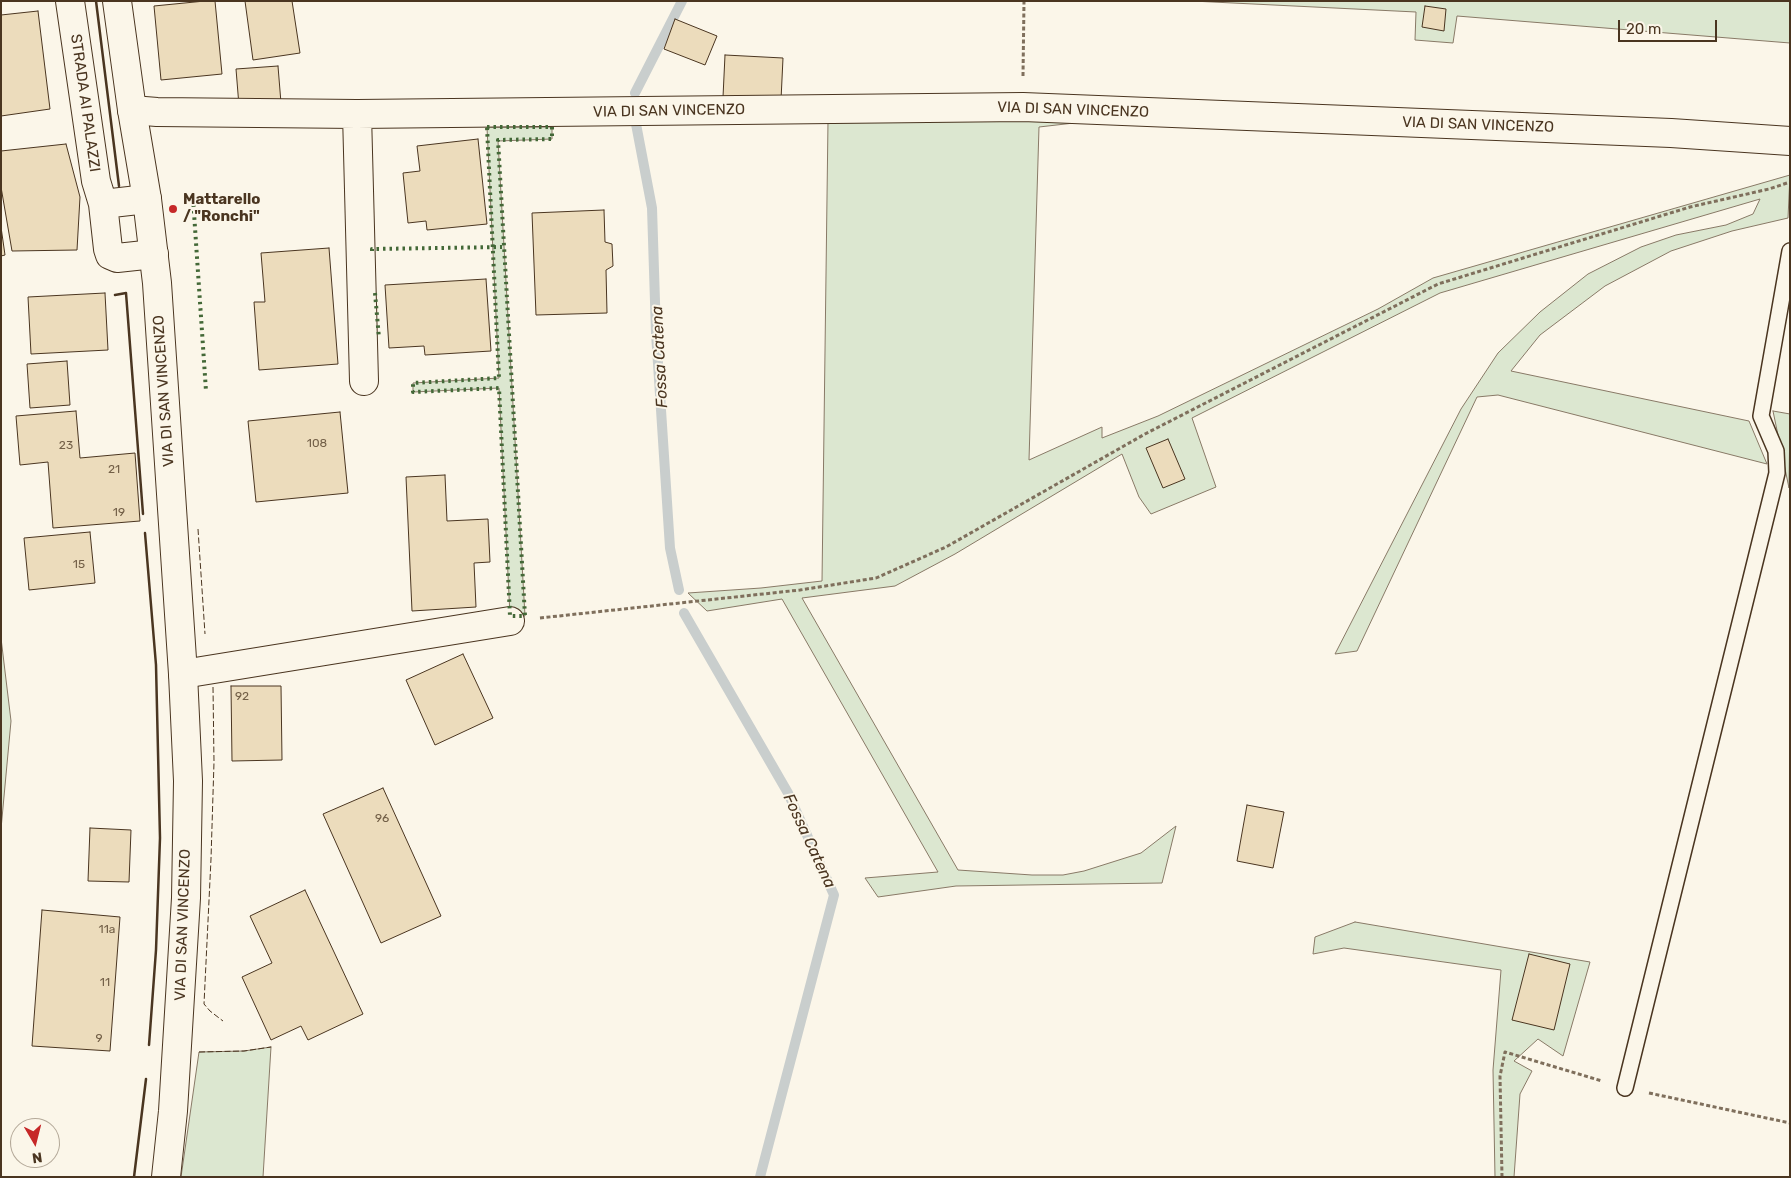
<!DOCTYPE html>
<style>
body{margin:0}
#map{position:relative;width:1791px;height:1178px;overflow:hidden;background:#fbf6e9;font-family:Rubik,sans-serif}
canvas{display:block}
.frame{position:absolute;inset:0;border:2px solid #4a3520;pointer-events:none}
.north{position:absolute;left:10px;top:1118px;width:50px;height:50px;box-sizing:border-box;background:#fbf6e9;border:1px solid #b4a999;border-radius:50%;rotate:172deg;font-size:14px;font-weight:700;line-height:20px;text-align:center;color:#4a3520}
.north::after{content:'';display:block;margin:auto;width:18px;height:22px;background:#c62828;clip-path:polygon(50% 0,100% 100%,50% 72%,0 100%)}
.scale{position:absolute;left:1618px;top:20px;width:99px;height:22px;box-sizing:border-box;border:2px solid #4a3520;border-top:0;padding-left:6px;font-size:15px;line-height:18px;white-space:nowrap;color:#4a3520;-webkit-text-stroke:4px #fbf6e9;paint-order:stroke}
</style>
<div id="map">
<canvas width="1791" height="1178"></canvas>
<div class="frame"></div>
<div class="north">N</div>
<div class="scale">20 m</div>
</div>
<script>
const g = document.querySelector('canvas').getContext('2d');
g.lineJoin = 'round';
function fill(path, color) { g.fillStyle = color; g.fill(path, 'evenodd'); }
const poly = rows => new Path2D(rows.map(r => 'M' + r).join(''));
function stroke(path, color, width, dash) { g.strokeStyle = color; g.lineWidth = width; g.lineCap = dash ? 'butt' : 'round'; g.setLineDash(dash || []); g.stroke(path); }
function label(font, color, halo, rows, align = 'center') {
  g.font = font + ' Rubik,sans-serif'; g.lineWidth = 4; g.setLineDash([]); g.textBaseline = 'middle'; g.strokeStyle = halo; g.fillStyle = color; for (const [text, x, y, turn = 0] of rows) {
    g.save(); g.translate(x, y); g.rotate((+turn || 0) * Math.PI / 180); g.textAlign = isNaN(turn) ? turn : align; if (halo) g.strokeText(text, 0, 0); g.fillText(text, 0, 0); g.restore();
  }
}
const green = poly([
 [1192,1,1790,1,1790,43,1457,16,1453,43,1415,40,1416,12,1192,1],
 [1109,119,1039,127,1029,460,1102,427,1102,438,1158,416,1378,309,1433,278,1790,175,1788,218,1732,231,1671,251,1605,286,1540,335,1511,371,1749,421,1767,464,1498,395,1477,397,1357,651,1335,654,1461,409,1498,353,1540,312,1588,274,1641,247,1676,235,1726,225,1753,214,1760,199,1440,293,1192,418,1216,487,1151,514,1139,497,1122,454,955,554,895,586,802,598,958,870,1032,875,1063,875,1084,871,1141,853,1176,826,1162,883,956,886,878,897,865,878,938,872,782,599,707,611,688,593,761,588,822,581,828,121,1109,119],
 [487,127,552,127,552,139,498,141,525,616,510,616,499,388,413,392,413,383,499,378,487,127],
 [1773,411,1790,414,1789,488,1773,411],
 [1,638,11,721,1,829,1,638],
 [1355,922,1590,962,1563,1056,1538,1039,1514,1061,1532,1071,1520,1094,1514,1177,1495,1177,1493,1070,1501,970,1344,948,1313,954,1315,937,1355,922],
 [271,1047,263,1177,181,1177,199,1052,244,1051,271,1047]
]);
const stream = poly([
 [635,93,682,1],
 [636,124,652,208,656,333,670,548,679,590],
 [684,613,788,793,834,895,760,1177]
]);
const building = poly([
 [205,1,215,1,222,74,161,80,154,6,205,1],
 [245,1,292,1,300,53,253,60,245,1],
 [1425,6,1446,9,1444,31,1422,27,1425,6],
 [38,11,50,109,1,116,1,15,38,11],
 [675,19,717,36,705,65,664,49,675,19],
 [725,55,783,58,781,100,723,97,725,55],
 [278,66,281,103,239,106,236,69,278,66],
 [478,139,487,224,427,230,426,221,408,223,403,173,420,171,417,146,478,139],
 [66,144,80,197,77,250,12,251,1,187,1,151,66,144],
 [604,210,605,242,612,244,613,266,606,270,607,313,536,315,532,213,604,210],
 [1,227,5,255,1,256,1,227],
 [329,248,338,364,259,370,254,302,265,302,261,253,329,248],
 [486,279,491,351,425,355,424,346,389,348,385,285,486,279],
 [105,293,108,350,31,354,28,297,105,293],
 [67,361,70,405,30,408,27,364,67,361],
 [76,411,80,458,135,453,140,521,53,528,48,462,20,465,16,416,76,411],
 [340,412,348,493,256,502,248,421,340,412],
 [1168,439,1185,479,1163,488,1146,448,1168,439],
 [445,475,447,521,488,519,490,562,474,563,476,607,412,611,406,477,445,475],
 [90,532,95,583,29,590,24,538,90,532],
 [463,654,493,718,435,745,406,680,463,654],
 [231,686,281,686,282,760,232,761,231,686],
 [383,788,441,916,381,943,323,814,383,788],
 [1247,805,1284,812,1273,868,1237,861,1247,805],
 [90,828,131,830,129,882,88,881,90,828],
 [305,890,363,1014,308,1040,301,1026,271,1040,242,977,272,963,250,916,305,890],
 [42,910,120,917,110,1051,32,1046,42,910],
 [1529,954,1570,964,1554,1030,1512,1020,1529,954]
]);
const path = poly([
 [1023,76,1024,1],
 [540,618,800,590,876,578,946,547,1145,434,1438,284,1690,207,1769,189,1790,182],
 [1649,1093,1790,1123],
 [1502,1177,1500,1076,1505,1052,1602,1081]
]);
const lane = poly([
 [1625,1088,1777,473,1776,451,1761,416,1790,251]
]);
const street = poly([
 [70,1,96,181,103,204,108,249,110,255,117,258,154,254],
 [132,110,157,112,357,114,1023,107,1671,133,1790,141],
 [357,114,364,381],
 [103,204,147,199],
 [183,674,510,621]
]);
const secondary = poly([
 [117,1,132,110,147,199,157,283,183,674,188,781,186,898,173,1111,166,1177]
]);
const hedge = poly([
 [487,127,552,127,552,139,498,140,525,616,510,616,499,388,413,392,413,383,499,378,487,127],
 [193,198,206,391],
 [372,251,372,249,502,247],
 [375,293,379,338]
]);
const fence = poly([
 [198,529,205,634],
 [213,687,214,762,211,859,204,1004,210,1011,223,1021],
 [199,1052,244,1051,271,1047]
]);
const wall = poly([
 [96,1,119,186],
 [115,295,126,293,143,514],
 [145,533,156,665,160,838,156,950,149,1045],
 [134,1177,146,1079]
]);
const markers = [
 [173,209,5,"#c62828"]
];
const numberNames = [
 ["108",317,444],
 ["23",66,446],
 ["21",114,470],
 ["19",119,513],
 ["15",79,565],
 ["92",242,697],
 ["96",382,819],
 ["11a",107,930],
 ["11",105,983],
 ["9",99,1039]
];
const streetNames = [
 ["STRADA AI PALAZZI",85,103,82],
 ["VIA DI SAN VINCENZO",1073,110,2],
 ["VIA DI SAN VINCENZO",669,111,-1],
 ["VIA DI SAN VINCENZO",1478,125,2],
 ["VIA DI SAN VINCENZO",164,391,-94],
 ["VIA DI SAN VINCENZO",183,925,-88]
];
const poiNames = [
 ["Mattarello",183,200],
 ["/ \"Ronchi\"",183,217]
];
const waterNames = [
 ["Fossa Catena",660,357,-93],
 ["Fossa Catena",809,841,65]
];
fill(green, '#dce7d0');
stroke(green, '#887966', 1);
stroke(stream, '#c9cecd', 10);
fill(building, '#ecdcbc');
stroke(building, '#4a3520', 1);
stroke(lane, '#4a3520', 18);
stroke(street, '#4a3520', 30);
stroke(secondary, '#4a3520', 30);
stroke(path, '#7f6f5c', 3, [4, 2.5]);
stroke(lane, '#fbf6e9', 15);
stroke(street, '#fbf6e9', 28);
stroke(secondary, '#fbf6e9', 28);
stroke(hedge, '#436837', 4, [2.5, 4]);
stroke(fence, '#4a3520', 1, [6, 2.5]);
stroke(wall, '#4a3520', 2.5);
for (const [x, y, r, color] of markers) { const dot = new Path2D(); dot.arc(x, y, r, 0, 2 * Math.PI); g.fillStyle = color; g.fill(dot); stroke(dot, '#fbf6e9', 2); }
label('12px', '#725f47', null, numberNames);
label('15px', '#4a3520', '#fbf6e9', streetNames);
label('bold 15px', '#4a3520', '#fbf6e9', poiNames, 'left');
label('italic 16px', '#4a3520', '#fbf6e9', waterNames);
</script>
